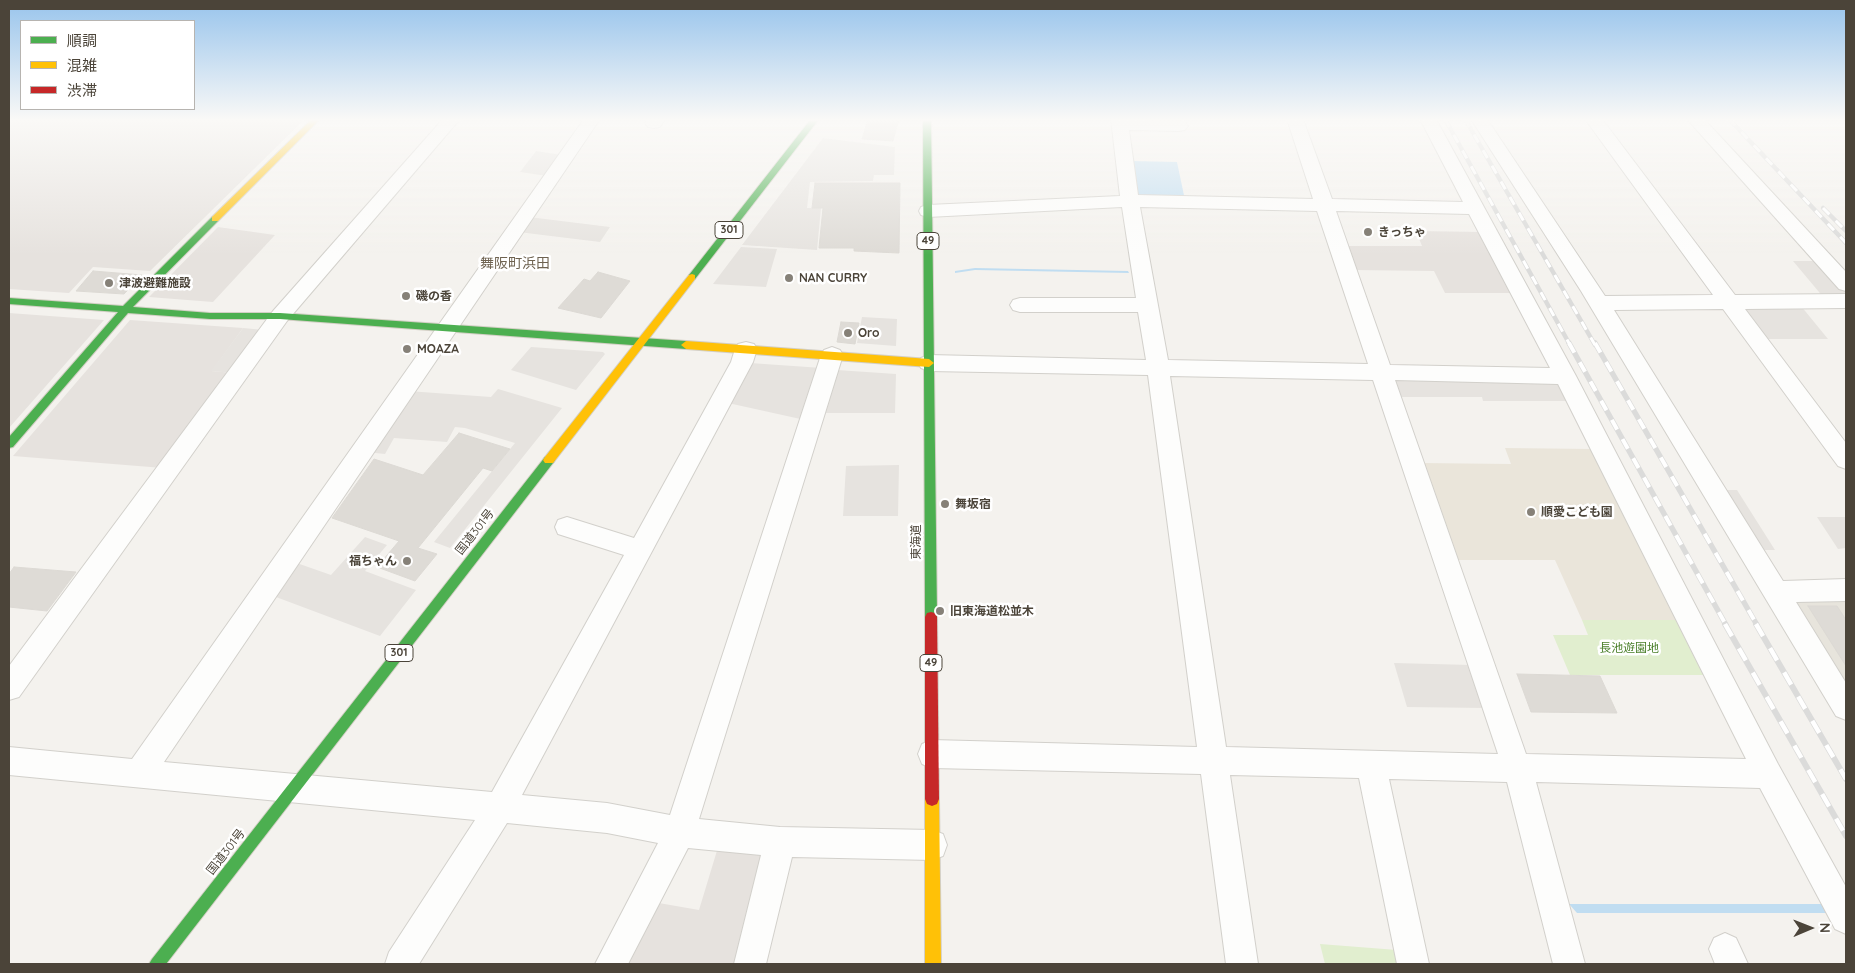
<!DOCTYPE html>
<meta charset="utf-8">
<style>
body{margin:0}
#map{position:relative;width:1855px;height:973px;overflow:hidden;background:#f4f2ee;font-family:Quicksand,"Noto Sans JP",sans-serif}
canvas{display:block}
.frame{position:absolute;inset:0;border:10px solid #4b4439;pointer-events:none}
.legend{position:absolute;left:20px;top:20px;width:175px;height:90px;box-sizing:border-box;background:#fff;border:1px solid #b7b4b0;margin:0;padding:6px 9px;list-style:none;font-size:15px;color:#4b4439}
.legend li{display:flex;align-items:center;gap:10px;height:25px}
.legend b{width:25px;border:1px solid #b7b4b0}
.north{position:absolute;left:1785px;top:903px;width:50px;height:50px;-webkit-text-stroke:4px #fff;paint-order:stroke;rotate:89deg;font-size:14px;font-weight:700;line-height:20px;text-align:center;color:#4b4439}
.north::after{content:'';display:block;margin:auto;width:18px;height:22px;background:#4b4439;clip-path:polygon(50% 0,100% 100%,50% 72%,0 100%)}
</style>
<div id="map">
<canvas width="1855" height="973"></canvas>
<div class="frame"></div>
<ul class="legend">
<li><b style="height:6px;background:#4caf50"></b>順調</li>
<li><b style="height:6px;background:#ffc107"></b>混雑</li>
<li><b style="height:6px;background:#c62828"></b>渋滞</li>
</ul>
<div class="north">N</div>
</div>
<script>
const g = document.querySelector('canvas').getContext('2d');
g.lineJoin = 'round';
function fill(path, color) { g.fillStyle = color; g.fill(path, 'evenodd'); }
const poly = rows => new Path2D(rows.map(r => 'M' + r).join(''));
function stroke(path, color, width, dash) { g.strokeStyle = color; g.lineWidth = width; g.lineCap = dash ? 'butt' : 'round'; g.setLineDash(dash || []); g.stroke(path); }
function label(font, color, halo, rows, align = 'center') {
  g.font = font + ' Quicksand,"Noto Sans JP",sans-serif'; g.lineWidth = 5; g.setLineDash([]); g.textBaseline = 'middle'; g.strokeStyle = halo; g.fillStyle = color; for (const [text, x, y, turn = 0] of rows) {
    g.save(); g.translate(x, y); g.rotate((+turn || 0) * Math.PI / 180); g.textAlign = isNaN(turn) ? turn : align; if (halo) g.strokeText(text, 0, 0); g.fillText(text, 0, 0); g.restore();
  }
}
const residential = poly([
 [1791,597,1846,597,1846,695,1789,602]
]);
const industrial = poly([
 [9,119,305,119,150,271,93,267,69,293,9,289],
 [218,227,275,235,213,302,149,297],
 [1416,231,1482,232,1515,293,1445,293,1434,271,1354,270,1346,246,1422,246],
 [9,313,104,320,9,428],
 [130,320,243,328,212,371,233,373,163,468,13,456],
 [719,844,770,849,740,964,621,964,653,902,699,910]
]);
const education = poly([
 [1505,448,1592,449,1678,620,1582,620,1555,560,1455,560,1421,463,1511,464]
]);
const green = poly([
 [1582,620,1678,620,1706,675,1570,675,1553,635,1588,635],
 [1320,944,1397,950,1400,964,1325,964]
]);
const parking = poly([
 [823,138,895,147,894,175,874,175,873,181,810,182,807,208,821,208,817,250,742,245],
 [536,151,562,155,547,176,520,172],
 [529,217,610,227,600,242,518,232],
 [741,247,777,249,766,287,713,284],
 [1793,261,1818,261,1846,291,1846,298,1824,298],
 [1801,306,1828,339,1764,339,1741,309],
 [862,317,897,319,896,346,857,343],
 [243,328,264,330,233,373,211,371],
 [531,347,603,352,605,354,576,390,511,370],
 [750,363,822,368,805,420,728,403],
 [837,370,896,374,895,413,823,413],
 [1396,378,1554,381,1560,384,1569,401,1483,401,1482,397,1398,397,1392,381],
 [498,389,562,408,450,548,434,542,515,443,465,428,455,427,447,442,394,438,385,454,366,452,408,391,491,397],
 [899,465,898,516,843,516,846,466],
 [1719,490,1737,490,1775,550,1757,550],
 [1817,517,1846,517,1846,548,1838,549],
 [365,537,387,545,365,571,416,590,380,636,268,594,291,561,331,575],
 [1394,663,1471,665,1485,708,1407,707]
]);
const water = poly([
 [1132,161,1177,162,1185,200,1137,196],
 [975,268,1128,271,1129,273,975,270,955,273,955,271],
 [1569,904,1832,904,1837,913,1577,913]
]);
const building = poly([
 [868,119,899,119,893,141,862,139,868,119],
 [815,183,900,183,899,253,854,251,854,248,819,248,823,208,812,208,815,183],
 [93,271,142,275,124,294,76,291,93,271],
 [598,272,630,281,601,318,558,308,584,279,590,281,598,272],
 [841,322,859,323,855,344,837,342,841,322],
 [459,433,510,449,492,471,483,468,418,548,437,554,415,581,377,567,399,541,332,518,374,459,423,475,459,433],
 [14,567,76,572,47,611,9,607,9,574,14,567],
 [1808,606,1837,606,1846,620,1846,666,1808,606],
 [1517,674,1600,676,1617,713,1531,712,1517,674]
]);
const street = poly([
 [443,119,460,119,287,321,19,697,9,700,9,666,273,311,443,119],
 [584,119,600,119,164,762,492,792,624,555,558,534,555,527,558,520,567,517,634,538,731,362,735,349,738,344,746,342,754,344,757,349,753,362,522,795,607,803,670,815,821,355,824,350,832,347,840,350,843,355,699,819,780,827,932,830,943,834,947,845,943,856,932,860,792,857,766,964,734,964,761,855,688,848,628,964,595,964,658,843,607,833,507,823,419,964,385,964,389,952,475,820,9,775,9,747,132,759,584,119],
 [648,119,665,119,660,127,654,128,648,127,645,123,648,119],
 [1111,119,1179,121,1185,122,1188,126,1185,130,1179,131,1129,130,1138,195,1313,199,1287,119,1303,119,1332,199,1463,202,1420,119,1436,119,1576,376,1778,764,1846,887,1846,934,1835,929,1760,788,1536,782,1585,964,1553,964,1507,782,1389,779,1429,964,1397,964,1359,778,1230,775,1258,964,1226,964,1201,774,932,768,922,764,918,754,922,744,932,740,1197,747,1148,375,929,371,921,368,918,363,921,358,929,355,1146,360,1138,312,1020,312,1013,310,1010,305,1013,300,1020,298,1136,298,1122,207,928,217,921,215,919,211,921,207,928,205,1120,196,1111,119],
 [1140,207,1317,211,1368,364,1168,360,1140,207],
 [1336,211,1469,214,1550,368,1390,365,1336,211],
 [1170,376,1373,380,1498,754,1226,747,1170,376],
 [1395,380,1558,384,1746,759,1526,754,1395,380],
 [1471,119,1487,119,1605,296,1713,295,1585,119,1602,119,1735,295,1846,294,1846,308,1745,309,1846,443,1846,469,1838,466,1723,309,1614,310,1783,581,1846,579,1846,601,1796,602,1846,683,1846,720,1836,716,1581,291,1471,119],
 [1687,119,1704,119,1846,272,1846,291,1839,289,1687,119],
 [1725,933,1736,938,1748,964,1715,964,1709,949,1714,938,1725,933]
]);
const fast = poly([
 [811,119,819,119,695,279,689,279,689,275,811,119],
 [923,119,931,119,937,617,935,621,931,622,927,621,925,617,923,119],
 [215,216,218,217,218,221,133,307,210,313,280,313,686,341,691,345,686,349,280,319,210,319,128,313,13,447,9,448,9,437,118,312,9,304,9,298,123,306,212,217,215,216],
 [549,456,555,460,553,463,166,964,149,964,152,959,545,457,549,456]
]);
const slow = poly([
 [312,119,320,119,218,221,212,221,212,217,312,119],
 [692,274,695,275,695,279,553,463,545,463,543,460,545,457,689,275,692,274],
 [686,341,929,359,934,363,929,367,686,349,681,345,686,341],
 [932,792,937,794,939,799,941,964,925,964,925,799,927,794,932,792]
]);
const jam = poly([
 [931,612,935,613,937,617,939,799,937,804,932,806,927,804,925,799,925,617,927,613,931,612]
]);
const railFar2 = poly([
 [1445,119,1570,345],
 [1465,119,1595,345],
 [1729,119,1846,243],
 [1823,208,1846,231]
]);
const railFar1 = poly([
 [1569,343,1726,625],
 [1595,343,1757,625]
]);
const rail = poly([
 [1725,624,1846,836],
 [1756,624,1846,779]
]);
const markers = [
 [1368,232,5,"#868178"],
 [789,278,5,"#868178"],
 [109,283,5,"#868178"],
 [406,296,5,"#868178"],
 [848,333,5,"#868178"],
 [407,349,5,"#868178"],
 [945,504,5,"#868178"],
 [1531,512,5,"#868178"],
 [407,561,5,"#868178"],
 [940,611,5,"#868178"]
];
const shields = [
 [729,230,28],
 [928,241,22],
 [399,653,28],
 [931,663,22]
];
const shieldNames = [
 ["301",729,230],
 ["49",928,241],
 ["301",399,653],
 ["49",931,663]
];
const poiNames = [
 ["きっちゃ",1378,232],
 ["NAN CURRY",799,278],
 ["津波避難施設",119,283],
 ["磯の香",416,296],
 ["Oro",858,333],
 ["MOAZA",417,349],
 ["舞坂宿",955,504],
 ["順愛こども園",1541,512],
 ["福ちゃん",397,561,"right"],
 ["旧東海道松並木",950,611]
];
const streetNames = [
 ["国道301号",475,532,-52],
 ["東海道",916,542,-90],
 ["国道301号",226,852,-52]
];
const parkNames = [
 ["長池遊園地",1629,648]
];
const neighbourhoodNames = [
 ["舞阪町浜田",515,264]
];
fill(residential, '#e7e4dc');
fill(industrial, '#e6e2de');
fill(education, '#eae5da');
fill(green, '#e1eecf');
fill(parking, '#e6e3df');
fill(water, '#c0ddf1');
fill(building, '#dedbd6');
stroke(building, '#dcd9d4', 1);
stroke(street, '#d2d0cb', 2);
stroke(fast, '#d3cfc5', 2);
stroke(slow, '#d3cfc5', 2);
stroke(jam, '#d3cfc5', 2);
fill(street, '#fdfdfc');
fill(fast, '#4caf50');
fill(slow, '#ffc107');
fill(jam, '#c62828');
stroke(railFar2, '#dbdbda', 4.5);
stroke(railFar1, '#dbdbda', 5.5);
stroke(rail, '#dbdbda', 6);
stroke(railFar2, '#fff', 3, [9]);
stroke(railFar1, '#fff', 4, [11]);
stroke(rail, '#fff', 4.5, [14]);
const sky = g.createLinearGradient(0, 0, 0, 255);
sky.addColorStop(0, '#98c4ec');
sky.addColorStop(0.47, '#faf9f7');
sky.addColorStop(1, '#faf9f700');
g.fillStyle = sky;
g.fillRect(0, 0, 1855, 255);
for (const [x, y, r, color] of markers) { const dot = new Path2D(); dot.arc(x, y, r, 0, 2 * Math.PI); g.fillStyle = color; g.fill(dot); stroke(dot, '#fff', 2); }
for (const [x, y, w] of shields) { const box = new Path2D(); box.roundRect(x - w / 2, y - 8.5, w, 17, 4); g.fillStyle = '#fff'; g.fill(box); stroke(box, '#4b4439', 1); }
label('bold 11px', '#4b4439', null, shieldNames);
label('bold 12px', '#4b4439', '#fff', poiNames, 'left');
label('12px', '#4b4439', '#fff', streetNames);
label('12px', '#4a7f2a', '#fff', parkNames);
label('14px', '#6e6250', '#fff', neighbourhoodNames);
</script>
